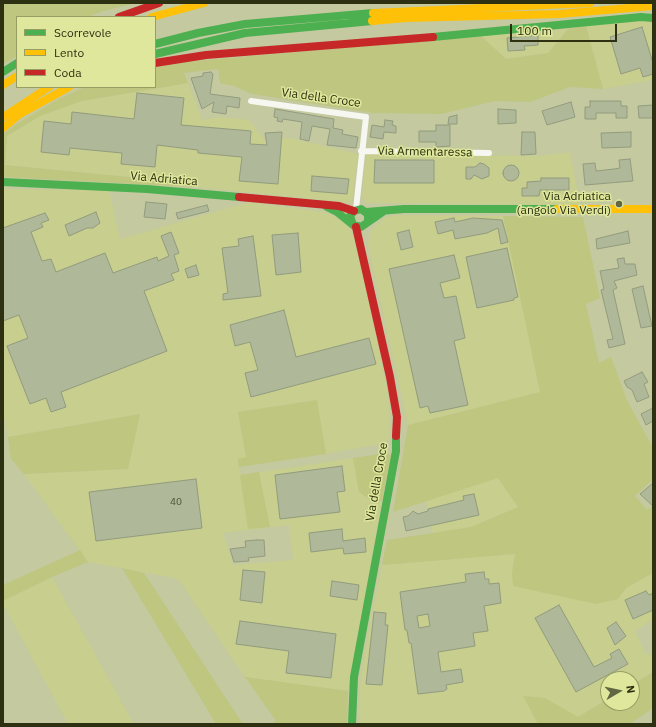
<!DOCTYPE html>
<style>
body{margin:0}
#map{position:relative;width:656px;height:727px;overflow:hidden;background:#c4c9a0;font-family:"IBM Plex Sans",sans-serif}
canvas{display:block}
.frame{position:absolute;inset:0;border:4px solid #2d3011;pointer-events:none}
.legend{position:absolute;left:16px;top:16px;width:140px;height:72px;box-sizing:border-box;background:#dee79b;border:1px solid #979e64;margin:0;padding:5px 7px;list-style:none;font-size:12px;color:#2d3011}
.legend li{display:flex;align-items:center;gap:8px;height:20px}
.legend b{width:20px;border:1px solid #979e64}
.north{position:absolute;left:600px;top:671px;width:40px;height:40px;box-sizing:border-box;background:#dee79b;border:1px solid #979e64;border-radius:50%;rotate:81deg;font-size:11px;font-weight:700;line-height:16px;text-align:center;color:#2d3011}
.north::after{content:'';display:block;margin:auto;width:14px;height:18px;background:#626643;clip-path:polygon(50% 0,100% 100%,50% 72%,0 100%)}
.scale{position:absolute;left:510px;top:24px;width:107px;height:18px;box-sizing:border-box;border:2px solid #2d3011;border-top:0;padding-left:5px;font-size:12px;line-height:14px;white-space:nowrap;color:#2d3011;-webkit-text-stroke:3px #dee79b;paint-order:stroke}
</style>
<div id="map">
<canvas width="656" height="727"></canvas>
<div class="frame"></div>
<ul class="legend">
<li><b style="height:5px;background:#4caf50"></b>Scorrevole</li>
<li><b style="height:5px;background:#ffc107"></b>Lento</li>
<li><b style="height:5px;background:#c62828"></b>Coda</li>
</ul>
<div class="north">N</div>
<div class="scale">100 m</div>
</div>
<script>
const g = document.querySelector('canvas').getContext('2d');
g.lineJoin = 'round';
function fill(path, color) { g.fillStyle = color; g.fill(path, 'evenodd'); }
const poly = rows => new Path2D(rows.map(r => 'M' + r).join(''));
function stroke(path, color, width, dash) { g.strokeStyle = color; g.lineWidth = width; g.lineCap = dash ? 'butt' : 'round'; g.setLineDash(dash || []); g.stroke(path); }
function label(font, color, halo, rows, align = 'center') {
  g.font = font + ' "IBM Plex Sans",sans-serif'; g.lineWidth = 3; g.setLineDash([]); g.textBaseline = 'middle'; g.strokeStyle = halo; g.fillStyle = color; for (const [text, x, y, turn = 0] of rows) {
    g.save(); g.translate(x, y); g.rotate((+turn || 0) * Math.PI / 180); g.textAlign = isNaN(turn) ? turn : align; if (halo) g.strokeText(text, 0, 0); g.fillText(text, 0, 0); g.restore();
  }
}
const built = poly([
 [641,20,653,22,653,80,603,89,586,26],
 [568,29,548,53,505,59,481,36],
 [188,83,202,120,218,117,249,120,264,139,290,138,358,154,352,203,194,187,194,181,172,179,170,181,5,165,7,136,40,116,82,101],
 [570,152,580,205,366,203,362,195,366,154,539,156],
 [3,189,109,190,120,239,249,202,328,213,345,223,350,229,356,242,386,383,389,402,390,439,385,443,326,454,317,400,238,412,246,458,238,459,241,475,353,458,359,492,373,502,382,501,348,691,245,677,178,579,88,562,24,474,128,469,140,414,8,437,5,420,3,421],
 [289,525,293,560,233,565,223,533],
 [396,215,503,216,541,392,408,425,368,245,371,231,375,226,386,217],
 [498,478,518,507,471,527,433,533,426,501],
 [516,554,512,573,618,599,626,588,653,573,653,619,635,631,645,653,653,656,653,672,632,685,632,679,608,679,608,699,577,717,545,698,524,696,538,724,359,724,360,687,364,657,382,565],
 [52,577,134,724,68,724,3,604,3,601]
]);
const green = poly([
 [3,3,137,3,103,11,88,17,17,17,17,56,3,64],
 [586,26,603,89,570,87,530,102,495,101,441,114,373,113,252,94,234,86,220,83,218,69,184,73,188,83,82,101,40,116,7,136,5,165,170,181,172,179,195,181,194,187,3,177,3,134,15,125,55,101,85,87,155,87,155,66,182,62,481,36,506,59,548,53,568,29],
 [503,216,583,217,600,298,586,304,599,363,611,357,627,400,653,448,653,479,635,496,647,510,653,505,653,573,626,588,618,599,596,604,513,586,512,573,515,554,382,565,387,540,471,527,518,507,498,478,393,512,408,425,540,392],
 [317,400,326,454,239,467,238,459,246,457,238,412],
 [140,414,128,469,24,474,11,459,8,437],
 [386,453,391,455,382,501,373,502,359,492,353,458],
 [259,472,270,527,248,529,240,475],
 [80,550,88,562,52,577,3,601,3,585],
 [122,568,144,573,243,724,216,724],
 [653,672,653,708,630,724,538,724,523,696,545,698,578,717,608,699,608,703,632,703,632,685],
 [245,677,348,691,347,724,271,724,276,721]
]);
const building = poly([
 [642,27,653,63,653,74,643,77,640,68,621,74,610,37,642,27],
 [538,35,538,45,524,46,525,50,508,51,507,38,538,35],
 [211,72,213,74,210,94,240,98,239,108,227,106,226,114,212,112,214,102,202,109,191,78,203,76,203,73,211,72],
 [137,93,184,98,181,125,251,131,250,144,267,145,265,133,282,132,278,184,239,181,242,157,198,153,198,150,157,145,155,167,121,164,122,153,70,148,69,155,41,152,44,121,71,124,72,112,134,119,137,93],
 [590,101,621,101,621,106,627,106,627,118,616,118,616,113,596,113,596,119,585,119,585,107,590,107,590,101],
 [571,102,575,117,547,125,542,111,571,102],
 [653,105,653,118,639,118,638,106,653,105],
 [275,109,334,119,333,128,343,130,342,134,358,137,356,148,327,145,330,129,312,126,309,141,300,139,302,122,283,119,282,122,277,121,278,118,274,117,275,109],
 [498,109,516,110,516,123,498,124,498,109],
 [457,115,457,124,448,124,449,117,457,115],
 [385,120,393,121,392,125,396,126,396,133,384,132,383,139,370,137,372,125,384,127,385,120],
 [436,125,450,125,450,146,436,147,436,142,419,142,419,131,436,131,436,125],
 [522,132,535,132,536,154,521,155,522,132],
 [631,132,631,147,602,148,601,133,631,132],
 [630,159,633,181,585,185,583,164,595,163,596,171,614,169,620,168,619,160,630,159],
 [375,160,434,160,434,183,374,183,375,160],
 [480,163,484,164,489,168,489,176,482,179,474,175,471,179,466,179,466,167,475,167,480,163],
 '503 173a8 8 0 1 1 16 0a8 8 0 1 1-16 0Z',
 [312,176,349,179,347,194,311,191,312,176],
 [541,178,569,178,569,190,540,190,539,196,522,196,522,188,527,188,527,182,541,181,541,178],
 [146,202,167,204,165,219,144,217,146,202],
 [207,205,209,211,178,219,176,213,207,205],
 [96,212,100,223,93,228,87,228,69,236,65,225,96,212],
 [45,213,49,220,41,223,43,227,31,232,42,261,51,259,56,272,105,253,113,273,157,257,158,261,169,256,161,236,171,232,179,253,174,255,179,271,171,274,174,280,144,291,167,351,61,392,66,407,51,412,46,398,30,404,7,346,28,338,19,315,3,321,3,228,45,213],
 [454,218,455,222,473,218,502,220,508,242,501,244,498,228,487,233,455,239,453,230,438,234,435,222,454,218],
 [409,230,413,247,401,250,397,233,409,230],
 [628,231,630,243,597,249,596,239,628,231],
 [298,233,301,272,276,275,272,235,298,233],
 [253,236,261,296,223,300,223,294,228,293,222,248,239,246,238,239,253,236],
 [507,248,518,297,514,298,514,300,477,308,466,257,507,248],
 [454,255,460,278,440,283,444,298,456,296,465,338,454,341,468,405,430,413,428,406,420,408,389,269,454,255],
 [624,258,625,264,635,264,637,275,614,281,617,288,613,290,625,344,609,348,607,340,613,339,601,290,604,289,600,271,619,268,617,259,624,258],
 [196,265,199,275,188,278,185,269,196,265],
 [643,286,652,326,641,328,632,289,643,286],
 [284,310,296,357,369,338,376,364,251,397,245,373,258,370,250,342,235,346,230,325,284,310],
 [642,372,648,382,644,384,649,397,637,402,632,390,627,387,624,381,642,372],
 [653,408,653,421,646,425,641,414,653,408],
 [342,466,345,491,337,492,340,512,280,519,275,475,342,466],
 [196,479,202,528,96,541,89,492,196,479],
 [653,483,653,506,640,494,653,483],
 [474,494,479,515,406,531,403,517,408,516,413,511,418,514,428,511,428,509,464,500,463,496,474,494],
 [342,529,343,541,365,538,366,552,344,554,343,548,311,552,309,533,342,529],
 [257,540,264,540,265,556,248,558,249,561,234,562,230,549,246,547,245,541,257,540],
 [243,570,265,572,262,603,240,600,243,570],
 [484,572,485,579,489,579,489,584,499,583,501,603,484,606,488,631,473,633,475,646,438,652,441,672,461,669,463,682,446,685,447,689,444,691,418,694,411,643,409,643,407,630,405,630,400,592,466,582,465,574,484,572],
 [428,614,430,626,419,628,417,616,428,614],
 [332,581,359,585,357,600,330,596,332,581],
 [646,591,649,595,653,593,653,610,633,619,625,600,646,591],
 [559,605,594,667,612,658,610,654,619,649,628,664,576,692,535,618,559,605],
 [374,612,386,613,385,625,388,625,382,685,366,684,374,612],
 [240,621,336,634,331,678,286,673,289,651,236,644,240,621],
 [616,622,626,636,615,645,607,628,616,622]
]);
const street = poly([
 [251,101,366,117,356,209],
 [361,151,489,153]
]);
const fast = poly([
 [433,37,641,17,653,18],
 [155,44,198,33,245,24,373,13],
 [155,54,245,33,372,21],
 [3,72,17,63],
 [3,182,147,189,239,197],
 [327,207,337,212,353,225],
 [366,212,404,209,557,209],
 [368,221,368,214,361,209,354,211,350,216,353,225,361,227,384,211],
 [352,724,354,677,396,451,396,436]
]);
const slow = poly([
 [373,13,590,3],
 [152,17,204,3],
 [372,21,406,18,559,14,653,6],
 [3,85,17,76],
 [3,117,49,87],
 [3,128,20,114,69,87],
 [557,209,653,209]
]);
const jam = poly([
 [119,17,159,3],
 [155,63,206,55,433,37],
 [239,197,339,206,354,211],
 [356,227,390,377,397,417,396,436]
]);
const markers = [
 [619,204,4,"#626643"]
];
const numberNames = [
 ["40",176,502]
];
const streetNames = [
 ["Via della Croce",321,98,8],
 ["Via Armentaressa",425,152,1],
 ["Via Adriatica",164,179,5],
 ["Via della Croce",377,482,-80]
];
const poiNames = [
 ["Via Adriatica",611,197],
 ["(angolo Via Verdi)",611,211]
];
fill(built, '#c7ce8e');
fill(green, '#bec680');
fill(building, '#afb99a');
stroke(building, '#929b7d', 1);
stroke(street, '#f6f7f1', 6);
stroke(fast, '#4caf50', 8);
stroke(slow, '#ffc107', 8);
stroke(jam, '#c62828', 8);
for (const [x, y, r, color] of markers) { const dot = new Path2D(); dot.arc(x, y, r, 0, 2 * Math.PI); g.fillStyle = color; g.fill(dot); stroke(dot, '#dee79b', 1.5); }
label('10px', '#4e5334', null, numberNames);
label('12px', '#2d3011', '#dee79b', streetNames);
label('12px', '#2d3011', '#dee79b', poiNames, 'right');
</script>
